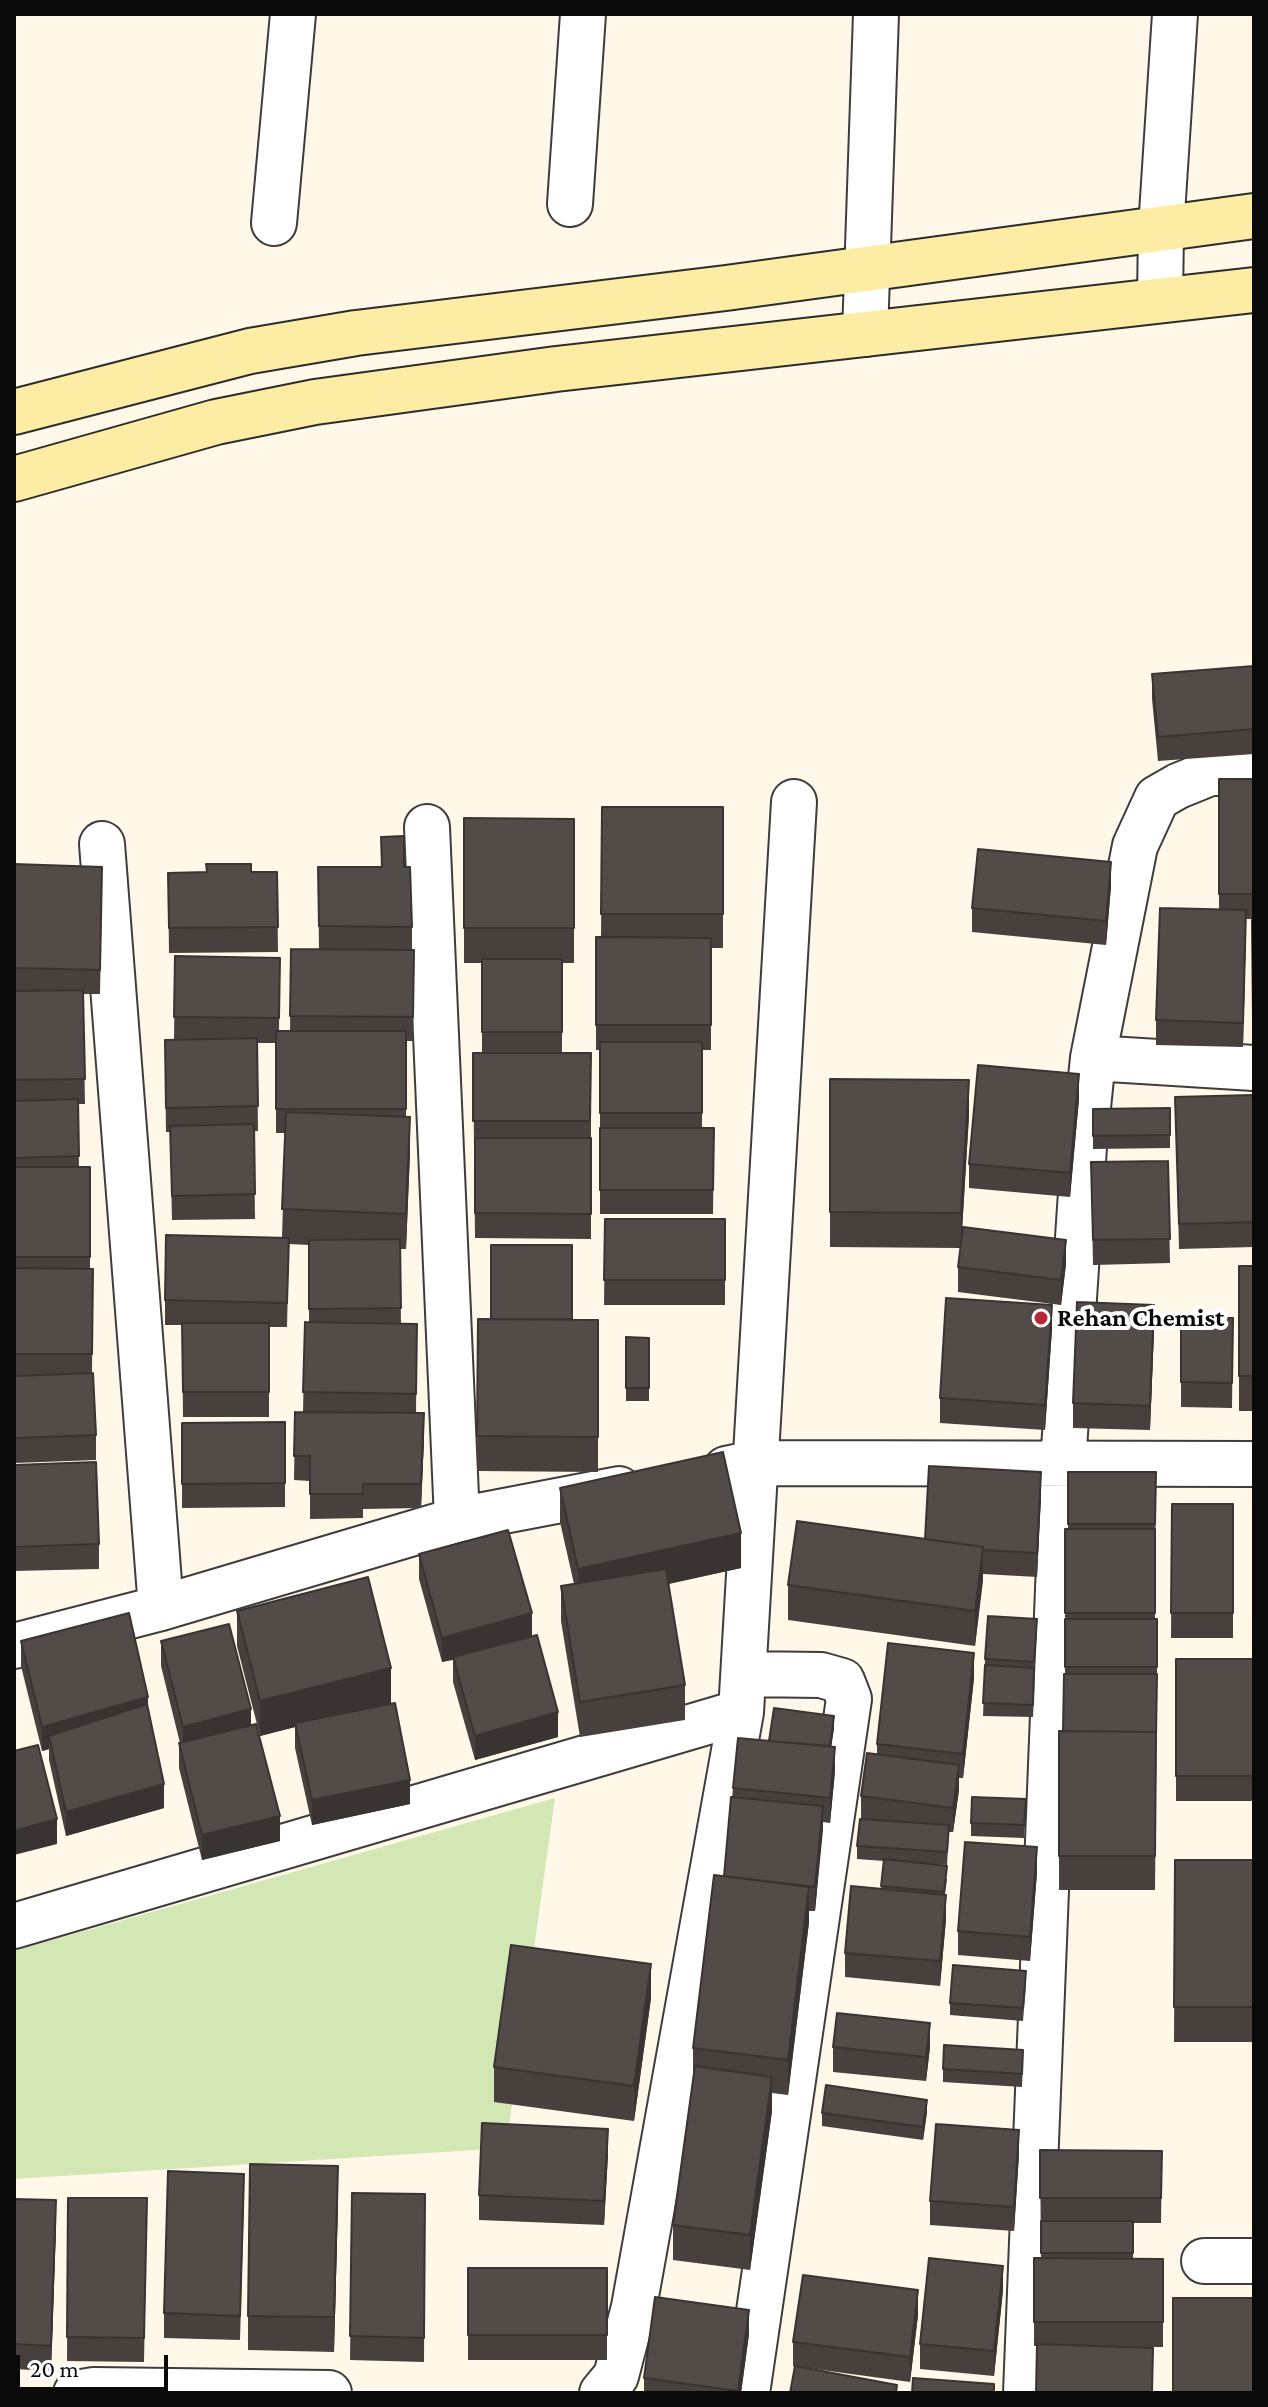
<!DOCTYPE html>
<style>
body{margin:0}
#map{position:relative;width:1268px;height:2407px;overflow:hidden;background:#fff8e8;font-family:"Crimson Pro",serif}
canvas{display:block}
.frame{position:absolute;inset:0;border:16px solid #0a0a0a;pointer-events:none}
.scale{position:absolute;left:16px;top:2355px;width:152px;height:36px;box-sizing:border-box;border:4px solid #0a0a0a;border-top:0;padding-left:10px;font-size:24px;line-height:28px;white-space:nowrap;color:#0a0a0a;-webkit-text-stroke:6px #fff;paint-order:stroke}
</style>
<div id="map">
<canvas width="1268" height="2407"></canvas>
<div class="frame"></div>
<div class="scale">20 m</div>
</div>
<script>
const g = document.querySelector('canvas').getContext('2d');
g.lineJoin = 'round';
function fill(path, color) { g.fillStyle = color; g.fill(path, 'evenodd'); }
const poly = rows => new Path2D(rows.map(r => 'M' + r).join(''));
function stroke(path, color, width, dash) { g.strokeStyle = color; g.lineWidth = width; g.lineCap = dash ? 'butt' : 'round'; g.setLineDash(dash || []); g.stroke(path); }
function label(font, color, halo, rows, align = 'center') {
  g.font = font + ' "Crimson Pro",serif'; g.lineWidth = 8; g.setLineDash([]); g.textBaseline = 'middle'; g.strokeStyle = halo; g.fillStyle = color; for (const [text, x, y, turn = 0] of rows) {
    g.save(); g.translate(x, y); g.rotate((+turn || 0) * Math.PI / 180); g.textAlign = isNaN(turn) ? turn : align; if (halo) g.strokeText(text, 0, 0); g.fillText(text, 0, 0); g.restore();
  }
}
const green = poly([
 [555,1798,506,2148,14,2179,14,1951]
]);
const minor = poly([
 [570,204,583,14],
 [274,223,293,14],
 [1160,300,1161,229,1175,14],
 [865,334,876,14],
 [427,827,457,1520],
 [102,844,161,1608],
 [1093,1058,1254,1068],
 [726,1469,754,1463,1254,1464],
 [14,1646,161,1608,457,1520,619,1489],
 [744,1674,821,1675,842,1681,849,1699,747,2393],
 [14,1926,741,1712],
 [1204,2261,1254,2261],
 [602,2393,616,2376,634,2307,741,1712,794,802],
 [1026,2393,1063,1464,1084,1147,1093,1058,1135,846,1157,798,1178,786,1210,773,1254,773]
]);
const tertiary = poly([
 [76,2393,94,2390,329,2393]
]);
const secondary = poly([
 [14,412,250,351,356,333,726,288,1254,216],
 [14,479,216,422,315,402,556,369,1254,290]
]);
const wall = poly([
 [1254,666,1254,754,1158,761,1152,699,1152,674],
 [1219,779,1254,779,1254,919,1246,919,1243,1047,1156,1045,1156,1020,1219,910],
 [602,807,723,807,723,948,711,948,711,1050,702,1050,702,1128,714,1128,713,1214,600,1214,600,1050,596,1050,596,937,601,938],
 [464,818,574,819,574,963,562,963,562,1053,591,1053,591,1239,475,1238,473,1053,482,1053,482,963,464,963],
 [381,837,404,867,412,927,412,950,414,975,413,1041,406,1041,406,1117,410,1152,406,1249,400,1249,401,1324,417,1324,416,1413,424,1438,421,1508,363,1509,363,1518,310,1519,310,1481,294,1480,295,1412,303,1412,305,1322,309,1322,309,1245,289,1244,287,1327,269,1327,269,1417,183,1417,182,1325,165,1325,165,1300,282,1238,285,1133,276,1133,276,1043,257,1043,258,1131,254,1131,255,1219,172,1220,170,1132,166,1132,165,1065,174,1040,175,956,280,958,279,1031,290,1031,291,949,319,950,318,867,382,867],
 [14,864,102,891,100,994,83,994,85,1104,78,1104,79,1167,90,1167,90,1269,93,1269,92,1373,96,1435,96,1460,14,1463],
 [206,864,251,872,277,872,278,952,169,953,168,873,206,873],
 [1111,886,1106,945,972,932,972,908],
 [1254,920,1254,1045,1253,1045,1252,944],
 [830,1079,969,1115,961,1246,1066,1264,1061,1305,958,1292,958,1267,961,1248,830,1247],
 [1175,1097,1254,1112,1254,1247,1179,1249],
 [1079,1099,1070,1197,969,1188,969,1164],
 [1170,1108,1170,1148,1093,1149,1093,1109],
 [1168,1161,1170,1263,1093,1265,1091,1162],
 [605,1219,725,1219,725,1305,604,1305],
 [1239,1266,1254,1266,1254,1411,1239,1411],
 [1181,1317,1233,1318,1232,1408,1181,1407],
 [478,1319,598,1320,598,1472,477,1471],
 [1052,1329,1045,1430,940,1423,940,1398],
 [1154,1329,1150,1430,1073,1428,1073,1403],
 [626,1337,649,1338,649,1401,626,1401],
 [285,1422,285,1507,182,1508,182,1423],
 [14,1465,99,1544,99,1569,14,1571],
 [1068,1472,1156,1472,1155,1619,1157,1619,1157,1699,1155,1890,1059,1890,1059,1731,1063,1731,1065,1674,1065,1529,1068,1529],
 [560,1488,741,1568,669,1584,685,1685,685,1720,580,1737,561,1621,561,1586,574,1584,560,1522],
 [1041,1496,1037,1577,983,1574,975,1646,788,1620,788,1585,925,1539],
 [1172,1504,1233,1504,1233,1638,1171,1638],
 [419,1554,532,1636,558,1737,475,1760,453,1682,453,1660,442,1662,419,1579],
 [237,1611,391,1703,375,1707,410,1804,312,1825,295,1748,295,1727,260,1736,237,1646],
 [1037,1631,1033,1717,983,1716,985,1659],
 [21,1641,148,1711,164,1808,66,1836,49,1760,49,1749,42,1751,21,1666],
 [161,1641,251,1725,280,1841,202,1860,179,1768,179,1743,180,1743,161,1666],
 [1176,1659,1254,1659,1254,1801,1176,1801],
 [974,1678,963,1778,959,1778,959,1790,953,1832,949,1832,947,1865,928,1864,947,1879,945,1894,946,1919,940,1986,845,1977,845,1953,881,1889,884,1861,857,1859,857,1846,861,1819,861,1796,877,1754,877,1744],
 [834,1728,831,1747,835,1771,830,1823,823,1822,815,1911,809,1911,809,1922,788,2095,772,2093,772,2111,750,2270,673,2260,673,2225,693,2077,693,2048,724,1876,733,1788,769,1741],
 [1026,1812,1024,1838,971,1836,971,1823],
 [1175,1860,1254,1860,1254,2042,1174,2042],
 [1037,1872,1030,1961,958,1955,958,1931],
 [1026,1984,1023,2021,950,2015,950,2003],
 [651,1998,634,2121,494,2102,494,2067],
 [833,2047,930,2047,926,2081,833,2072],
 [1023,2062,1022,2087,943,2082,943,2069],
 [927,2112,923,2140,822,2126,822,2113],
 [1040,2150,1162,2151,1161,2223,1133,2223,1133,2259,1163,2259,1163,2347,1102,2347,1153,2348,1153,2393,1036,2393,1037,2346,1034,2346,1034,2258,1041,2258],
 [608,2154,604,2225,479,2220,479,2195],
 [1019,2154,1014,2231,930,2225,930,2201],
 [352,2193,425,2194,424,2362,350,2360],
 [68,2198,147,2198,144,2362,67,2361],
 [244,2198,240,2340,164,2338,164,2313],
 [14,2199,56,2225,51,2371,14,2369],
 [338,2201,334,2352,248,2350,248,2316],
 [468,2268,607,2268,607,2360,468,2360],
 [1003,2290,994,2376,920,2369,920,2344],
 [918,2315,910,2382,800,2367,897,2393,793,2366,793,2342],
 [749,2334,741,2393,644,2393,644,2378]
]);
const shadedWall = poly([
 [1111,862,1111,886,1106,945,1106,921],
 [1246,910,1246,935,1243,1047,1243,1023],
 [1079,1074,1079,1099,1070,1197,1070,1173],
 [969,1080,969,1115,961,1248,961,1213],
 [410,1117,410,1152,406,1249,406,1214],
 [1066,1240,1066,1264,1061,1305,1061,1280],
 [1052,1305,1052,1329,1045,1430,1045,1405],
 [1154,1305,1154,1329,1150,1430,1150,1406],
 [424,1413,424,1438,421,1508,421,1484],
 [1041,1472,1041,1496,1037,1577,1037,1553],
 [741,1533,741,1568,578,1603,578,1569],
 [983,1547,983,1581,975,1646,975,1611],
 [532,1613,532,1638,442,1662,442,1638],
 [974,1653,974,1678,963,1778,963,1754],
 [391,1668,391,1703,296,1727,295,1723,295,1727,260,1736,260,1701],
 [148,1697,148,1722,49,1736,49,1749,42,1751,42,1727],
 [251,1709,251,1733,183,1751,183,1727],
 [558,1712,558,1737,475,1760,475,1736],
 [834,1716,834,1728,829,1762,829,1749],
 [835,1747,835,1771,830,1823,830,1798],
 [959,1765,959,1790,953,1832,953,1808],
 [410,1780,410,1804,312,1825,312,1800],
 [164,1784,164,1808,66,1836,66,1812],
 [823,1806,823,1830,815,1911,815,1887],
 [280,1816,280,1841,202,1860,202,1835],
 [57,1819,57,1844,14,1855,14,1831],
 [1037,1847,1037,1872,1030,1961,1030,1937],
 [809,1887,809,1922,788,2095,788,2060],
 [946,1895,946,1919,940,1986,940,1961],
 [651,1964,651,1998,634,2121,634,2086],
 [930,2023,930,2047,926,2081,926,2057],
 [772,2077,772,2111,750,2270,750,2235],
 [927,2100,927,2112,923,2140,923,2127],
 [608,2129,608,2154,604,2225,604,2201],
 [1019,2130,1019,2154,1014,2231,1014,2207],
 [338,2166,338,2201,334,2352,334,2317],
 [56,2200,56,2225,51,2371,51,2346],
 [1003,2266,1003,2290,994,2376,994,2351],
 [918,2290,918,2315,910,2382,910,2357],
 [749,2310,749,2334,741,2393,738,2393]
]);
const building = poly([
 [1254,666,1254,729,1158,737,1152,674,1254,666],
 [1219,779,1254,779,1254,894,1219,894,1219,779],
 [602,807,723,807,723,914,601,914,602,807],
 [464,818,574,819,574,928,464,928,464,818],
 [404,836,404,867,410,867,412,927,319,926,318,867,382,867,381,837,404,836],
 [978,849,1111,862,1106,921,972,908,978,849],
 [14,864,102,867,100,970,14,968,14,864],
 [206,864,251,864,251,872,277,872,278,927,169,928,168,873,207,872,206,864],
 [1160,908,1246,910,1243,1023,1156,1020,1160,908],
 [1252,920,1254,920,1254,1020,1253,1020,1252,920],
 [596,937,711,938,711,1025,596,1025,596,937],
 [291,949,414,950,413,1017,290,1016,291,949],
 [175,956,280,958,279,1018,174,1017,175,956],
 [482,959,562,959,562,1032,482,1032,482,959],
 [83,990,85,1079,14,1080,14,991,83,990],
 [276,1031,406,1031,406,1109,276,1109,276,1031],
 [257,1038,258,1106,166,1108,165,1040,257,1038],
 [600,1042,702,1042,702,1113,600,1113,600,1042],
 [473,1053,591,1053,590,1121,473,1121,473,1053],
 [978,1065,1079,1074,1070,1173,969,1164,978,1065],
 [830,1079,969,1080,961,1213,830,1212,830,1079],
 [1253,1095,1254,1222,1179,1224,1175,1097,1253,1095],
 [78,1099,79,1156,14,1158,14,1101,78,1099],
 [1170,1108,1170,1135,1093,1136,1093,1109,1170,1108],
 [286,1112,410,1117,406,1214,282,1209,286,1112],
 [254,1124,255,1194,172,1196,170,1126,254,1124],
 [600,1128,714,1128,713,1190,600,1190,600,1128],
 [475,1138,591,1138,591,1214,475,1213,475,1138],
 [1168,1161,1170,1239,1093,1240,1091,1162,1168,1161],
 [14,1167,90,1167,90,1257,14,1257,14,1167],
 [605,1219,725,1219,725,1280,604,1280,605,1219],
 [963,1227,1066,1240,1061,1280,958,1267,963,1227],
 [166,1235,289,1238,287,1303,165,1300,166,1235],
 [400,1239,401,1308,309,1309,309,1240,400,1239],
 [491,1245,572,1245,572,1319,491,1319,491,1245],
 [1239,1266,1254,1266,1254,1376,1239,1376,1239,1266],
 [14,1268,93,1269,92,1354,14,1354,14,1268],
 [946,1298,1052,1305,1045,1405,940,1398,946,1298],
 [1077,1302,1154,1305,1150,1406,1073,1403,1077,1302],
 [1181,1317,1233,1318,1232,1383,1181,1382,1181,1317],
 [478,1319,598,1320,598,1437,477,1436,478,1319],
 [305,1322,417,1324,416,1394,303,1392,305,1322],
 [182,1323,269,1323,269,1392,183,1392,182,1323],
 [626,1337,649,1338,649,1388,626,1388,626,1337],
 [93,1373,96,1435,14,1438,14,1376,93,1373],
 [295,1412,424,1413,421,1484,363,1484,363,1494,310,1494,310,1456,294,1456,295,1412],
 [285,1422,285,1483,182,1484,182,1423,285,1422],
 [723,1452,741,1533,578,1569,560,1488,723,1452],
 [96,1462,99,1544,14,1547,14,1465,96,1462],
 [929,1466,1041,1472,1037,1553,983,1550,983,1547,925,1539,929,1466],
 [1068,1472,1156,1472,1155,1524,1068,1524,1068,1472],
 [1172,1504,1233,1504,1233,1613,1171,1613,1172,1504],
 [797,1521,983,1547,975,1611,788,1585,797,1521],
 [1065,1529,1155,1529,1155,1613,1065,1613,1065,1529],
 [508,1530,532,1613,442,1638,419,1554,508,1530],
 [666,1569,685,1685,580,1702,561,1586,666,1569],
 [368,1577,391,1668,260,1701,237,1611,368,1577],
 [129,1613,148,1697,42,1727,21,1641,129,1613],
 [988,1616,1037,1619,1034,1662,985,1659,988,1616],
 [1065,1619,1157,1619,1157,1667,1065,1667,1065,1619],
 [229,1624,251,1709,183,1727,161,1641,229,1624],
 [537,1635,558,1712,475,1736,453,1657,537,1635],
 [888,1643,974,1653,963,1754,877,1744,888,1643],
 [1176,1659,1254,1659,1254,1776,1176,1776,1176,1659],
 [985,1665,1034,1668,1033,1705,983,1703,985,1665],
 [1064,1674,1157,1674,1156,1736,1156,1732,1063,1731,1064,1674],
 [395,1703,410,1780,312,1800,295,1723,395,1703],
 [147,1704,164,1784,66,1812,49,1736,147,1704],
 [774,1708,834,1716,830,1746,769,1741,774,1708],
 [256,1724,280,1816,202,1835,179,1743,256,1724],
 [1059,1731,1156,1732,1155,1856,1059,1856,1059,1731],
 [738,1738,835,1747,830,1798,733,1788,738,1738],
 [38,1745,57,1819,14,1831,14,1751,38,1745],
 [867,1753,959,1765,953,1808,861,1796,867,1753],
 [731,1797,823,1806,815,1887,724,1876,731,1797],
 [972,1797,1026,1799,1024,1825,971,1823,972,1797],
 [860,1819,949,1825,947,1852,857,1846,860,1819],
 [965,1842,1037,1847,1030,1937,958,1931,965,1842],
 [884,1859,947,1866,944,1892,881,1886,884,1859],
 [1175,1860,1254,1860,1254,2007,1174,2007,1175,1860],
 [714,1875,809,1887,788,2060,693,2048,714,1875],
 [851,1886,946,1895,940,1961,845,1953,851,1886],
 [511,1945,651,1964,634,2086,494,2067,511,1945],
 [953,1965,1026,1971,1023,2008,950,2003,953,1965],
 [837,2013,930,2023,926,2057,833,2047,837,2013],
 [944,2045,1023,2050,1022,2074,943,2069,944,2045],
 [695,2066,772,2077,750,2235,673,2225,695,2066],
 [826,2085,927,2100,923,2127,822,2113,826,2085],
 [482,2123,608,2129,604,2201,479,2195,482,2123],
 [936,2124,1019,2130,1014,2207,930,2201,936,2124],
 [1040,2150,1162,2151,1161,2198,1040,2198,1040,2150],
 [250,2164,338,2166,334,2317,248,2316,250,2164],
 [168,2171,244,2174,240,2316,164,2313,168,2171],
 [352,2193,425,2194,424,2338,350,2336,352,2193],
 [68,2198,147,2198,144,2338,67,2337,68,2198],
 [14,2199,56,2200,51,2346,14,2344,14,2199],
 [1041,2221,1133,2221,1133,2253,1041,2253,1041,2221],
 [929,2258,1003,2266,994,2351,920,2344,929,2258],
 [1034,2258,1163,2259,1163,2322,1034,2322,1034,2258],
 [468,2268,607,2268,607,2335,468,2335,468,2268],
 [803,2275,918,2290,910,2357,793,2342,803,2275],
 [655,2297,749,2310,738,2391,644,2378,655,2297],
 [1173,2298,1254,2298,1254,2393,1173,2393,1173,2298],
 [1037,2344,1153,2348,1152,2393,1036,2393,1037,2344],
 [795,2366,897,2385,896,2393,790,2393,795,2366],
 [913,2378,994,2384,994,2393,912,2393,913,2378]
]);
const markers = [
 [1041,1318,8,"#b62739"]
];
const poiNames = [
 ["Rehan Chemist",1057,1318]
];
fill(green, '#d2e7b4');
stroke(minor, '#3d3d3d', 48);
stroke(tertiary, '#3d3d3d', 48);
stroke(secondary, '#2c2c2c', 48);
stroke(minor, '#fff', 44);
stroke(tertiary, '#fff', 44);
stroke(secondary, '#fdeca4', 44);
fill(wall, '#47403d');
fill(shadedWall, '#393432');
fill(building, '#524b47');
stroke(building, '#393432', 2);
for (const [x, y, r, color] of markers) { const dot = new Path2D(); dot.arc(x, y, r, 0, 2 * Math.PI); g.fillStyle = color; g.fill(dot); stroke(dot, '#fff', 3); }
label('bold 26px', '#0a0a0a', '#fff', poiNames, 'left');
</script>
